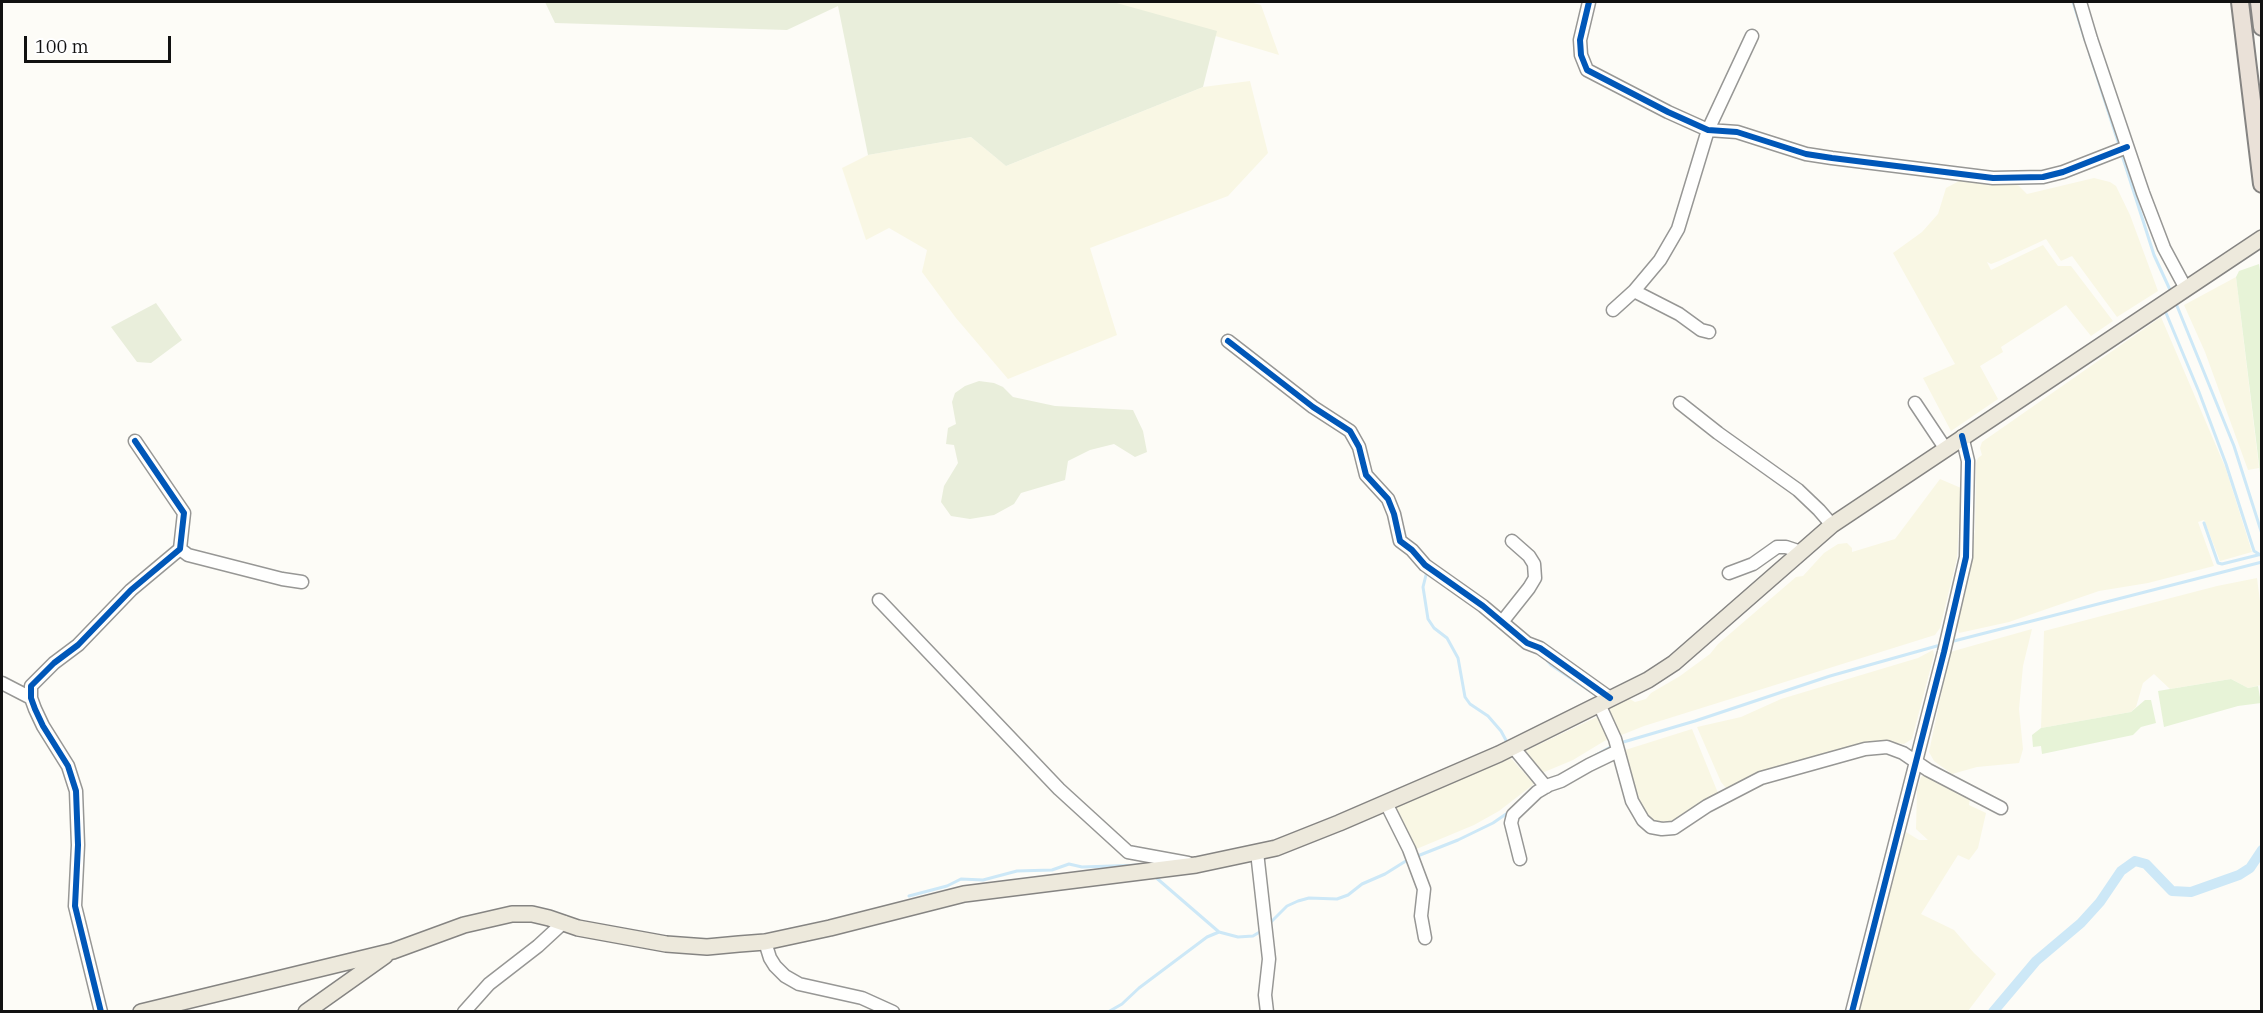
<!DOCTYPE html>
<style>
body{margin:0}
#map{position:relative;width:2263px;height:1013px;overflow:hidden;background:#fdfcf7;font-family:"IBM Plex Serif",serif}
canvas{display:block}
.frame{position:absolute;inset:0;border:3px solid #111;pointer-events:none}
.scale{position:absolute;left:24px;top:36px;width:147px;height:27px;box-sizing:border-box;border:3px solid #111;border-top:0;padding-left:8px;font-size:18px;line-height:21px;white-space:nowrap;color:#111;-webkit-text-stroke:4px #fff;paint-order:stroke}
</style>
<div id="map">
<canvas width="2263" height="1013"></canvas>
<div class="frame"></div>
<div class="scale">100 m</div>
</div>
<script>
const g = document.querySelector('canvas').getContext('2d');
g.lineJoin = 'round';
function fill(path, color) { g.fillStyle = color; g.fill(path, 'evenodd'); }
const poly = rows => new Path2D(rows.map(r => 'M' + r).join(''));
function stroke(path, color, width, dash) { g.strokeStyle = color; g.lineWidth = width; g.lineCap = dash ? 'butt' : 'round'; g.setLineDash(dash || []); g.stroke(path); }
const farmland = poly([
 [1102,2,1249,2,1261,5,1279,55],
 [1250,81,1268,153,1228,196,1090,248,1117,335,1008,379,956,318,922,272,927,250,889,228,866,240,842,168,868,155,971,137,1006,166,1203,87],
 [2094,178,2110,182,2116,186,2130,215,2158,291,2117,317,2072,256,2061,261,2046,239,1999,261,1991,264,1987,262,1991,270,2043,245,2058,266,2071,266,2113,321,2091,336,2066,305,2001,347,2003,352,1980,366,1998,399,1951,431,1923,378,1955,364,1893,253,1922,232,1938,214,1946,188,1961,180,1986,184,2017,184,2027,194],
 [2236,277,2259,468,2248,470,2205,352,2184,305],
 [2161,317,2226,469,2252,552,2220,561,2204,520,2198,522,2214,566,2148,583,2099,591,2009,622,1959,633,1957,625,1970,575,1972,554,1975,529,1976,463,1978,458,1982,455,1980,448,1982,442],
 [1940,479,1961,488,1957,558,1940,628,1935,635,1644,726,1619,736,1608,707,1628,698,1635,702,1646,699,1651,693,1680,676,1710,654,1718,644,1796,577,1803,576,1824,553,1838,544,1847,543,1852,548,1852,552,1895,539],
 [2257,578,2262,617,2261,685,2248,688,2231,679,2170,689,2154,674,2143,683,2136,707,2131,712,2041,728,2044,631,2217,586],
 [2032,629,2023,666,2019,709,2023,749,2019,763,1977,767,1952,774,1934,761,1929,752,1950,652],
 [1933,650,1934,655,1912,739,1904,744,1888,742,1733,787,1726,788,1721,782,1697,727,1741,717,1781,699,1918,658],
 [1601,715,1611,737,1573,760,1542,773,1525,751],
 [1692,729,1718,793,1703,807,1675,822,1655,821,1645,814,1622,751],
 [1509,756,1534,784,1499,811,1474,825,1414,850,1395,810,1396,806],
 [1924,775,1930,776,1970,797,1969,805,1986,813,1978,848,1969,860,1958,855,1921,914,1954,930,1974,953,1996,974,1968,1011,1858,1012,1906,832,1919,840,1928,840,1916,829,1917,790,1921,777]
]);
const green = poly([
 [2259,264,2262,283,2261,481,2236,277,2239,271],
 [2231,679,2248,688,2258,686,2261,703,2238,706,2164,727,2158,691],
 [2145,700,2151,700,2156,723,2141,727,2133,735,2042,754,2041,746,2033,747,2032,735,2041,728,2131,712]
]);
const cemetery = poly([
 [545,2,1113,2,1217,31,1203,87,1006,166,971,137,868,155,838,6,787,30,555,23],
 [156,303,182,340,151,363,137,362,111,327],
 [979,381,994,383,1003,387,1013,397,1055,406,1133,410,1143,431,1147,452,1135,457,1114,444,1090,450,1068,461,1065,480,1021,493,1014,504,994,515,970,519,951,516,941,502,944,486,958,463,954,445,946,444,948,428,956,424,952,402,955,393,965,386]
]);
const stream = poly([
 [2073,2,2085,40],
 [2090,55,2119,145],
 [2121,152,2154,255,2171,292],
 [2175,301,2234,446,2262,534],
 [2166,313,2199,392,2226,464,2254,551,2262,556],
 [2204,523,2218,563,2222,564,2258,555],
 [1427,571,1423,587,1428,619,1434,628,1447,638,1458,658,1465,697,1470,704,1488,716,1501,731,1508,744],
 [1950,642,2262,562],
 [1545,658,1551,665,1596,695,1599,699],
 [1620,743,1695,721,1830,676,1944,644],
 [1596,755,1614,745],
 [1415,857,1458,840,1493,823,1509,812],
 [1153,875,1219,932,1238,937,1253,936,1263,930],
 [909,896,947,886,961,879,983,880,1017,871,1052,870,1069,864,1082,867,1141,865],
 [1268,925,1287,906,1298,901,1309,898,1337,899,1348,895,1362,884,1385,874,1409,859],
 [1108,1012,1122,1004,1139,988,1207,937,1219,932]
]);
const canal = poly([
 [1993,1012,2036,961,2081,923,2100,902,2121,871,2135,861,2146,864,2172,891,2191,892,2239,875,2250,868,2262,850]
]);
const minor = poly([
 [1589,2,1580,40,1581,55,1587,70,1668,112,1708,130,1737,132,1806,154,1832,158,1993,178,2043,177,2063,172,2127,147],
 [2080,2,2091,39,2143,193,2164,248,2185,287],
 [1634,291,1679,314,1701,330,1709,332],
 [1613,310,1634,291,1660,260,1678,229,1708,130,1752,36],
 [1228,341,1313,407,1350,431,1359,447,1366,475,1388,499,1394,514,1400,541,1412,550,1425,565,1483,606,1527,643,1540,648,1610,698],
 [1680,403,1718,433,1798,490,1819,510,1832,525],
 [1915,403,1945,448],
 [180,549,188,555,282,579,302,582],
 [1729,573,1753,564,1777,547,1786,547,1801,552],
 [879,600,1059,789,1128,852,1188,863],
 [1502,622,1529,588,1535,578,1534,564,1529,556,1512,541],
 [2,683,31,698],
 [1599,704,1615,739,1632,801,1643,820,1651,827,1662,829,1674,828,1707,806,1761,778,1865,749,1887,747,1903,753,1928,770,2001,808],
 [1513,747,1546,787],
 [1386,803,1409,849,1424,889,1421,916,1425,938],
 [1257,852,1269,959,1265,995,1267,1012],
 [1520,859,1511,823,1513,815,1537,792,1549,785,1561,781,1589,765,1618,751],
 [765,942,770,958,775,966,785,976,799,984,862,998,893,1012],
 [101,1012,75,906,78,845,76,791,68,766,43,726,35,709,31,698,31,686,54,663,78,645,131,590,180,549,184,513,135,441],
 [464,1012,489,984,538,946,564,922],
 [1852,1012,1944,652,1966,557,1968,461,1962,436]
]);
const major = poly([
 [141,1012,393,951,464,925,512,914,532,914,549,918,578,928,666,944,707,947,739,944,765,942,830,928,964,894,1196,865,1276,848,1339,823,1499,754,1648,680,1674,663,1832,525,2262,238],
 [306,1012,385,956]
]);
const highway = poly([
 [2240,2,2262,184],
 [2259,2,2262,27]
]);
const cycleway = poly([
 [1589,2,1580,40,1581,55,1587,70,1668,112,1708,130,1737,132,1806,154,1832,158,1993,178,2043,177,2063,172,2127,147],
 [1228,341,1313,407,1350,431,1359,447,1366,475,1388,499,1394,514,1400,541,1412,550,1425,565,1483,606,1527,643,1540,648,1610,698],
 [101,1012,75,906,78,845,76,791,68,766,43,726,35,709,31,698,31,686,54,663,78,645,131,590,180,549,184,513,135,441],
 [1852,1012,1944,652,1966,557,1968,461,1962,436]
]);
fill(farmland, '#f9f7e4');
fill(green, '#e7f3d7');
fill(cemetery, '#e9eedb');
stroke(stream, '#cde8f7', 3);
stroke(canal, '#cde8f7', 10);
stroke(minor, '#979795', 15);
stroke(major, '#858482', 18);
stroke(highway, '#858482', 20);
stroke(minor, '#fffffe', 12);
stroke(major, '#ede9dc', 15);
stroke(highway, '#eae1d8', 16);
stroke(cycleway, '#0057b8', 6);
</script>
